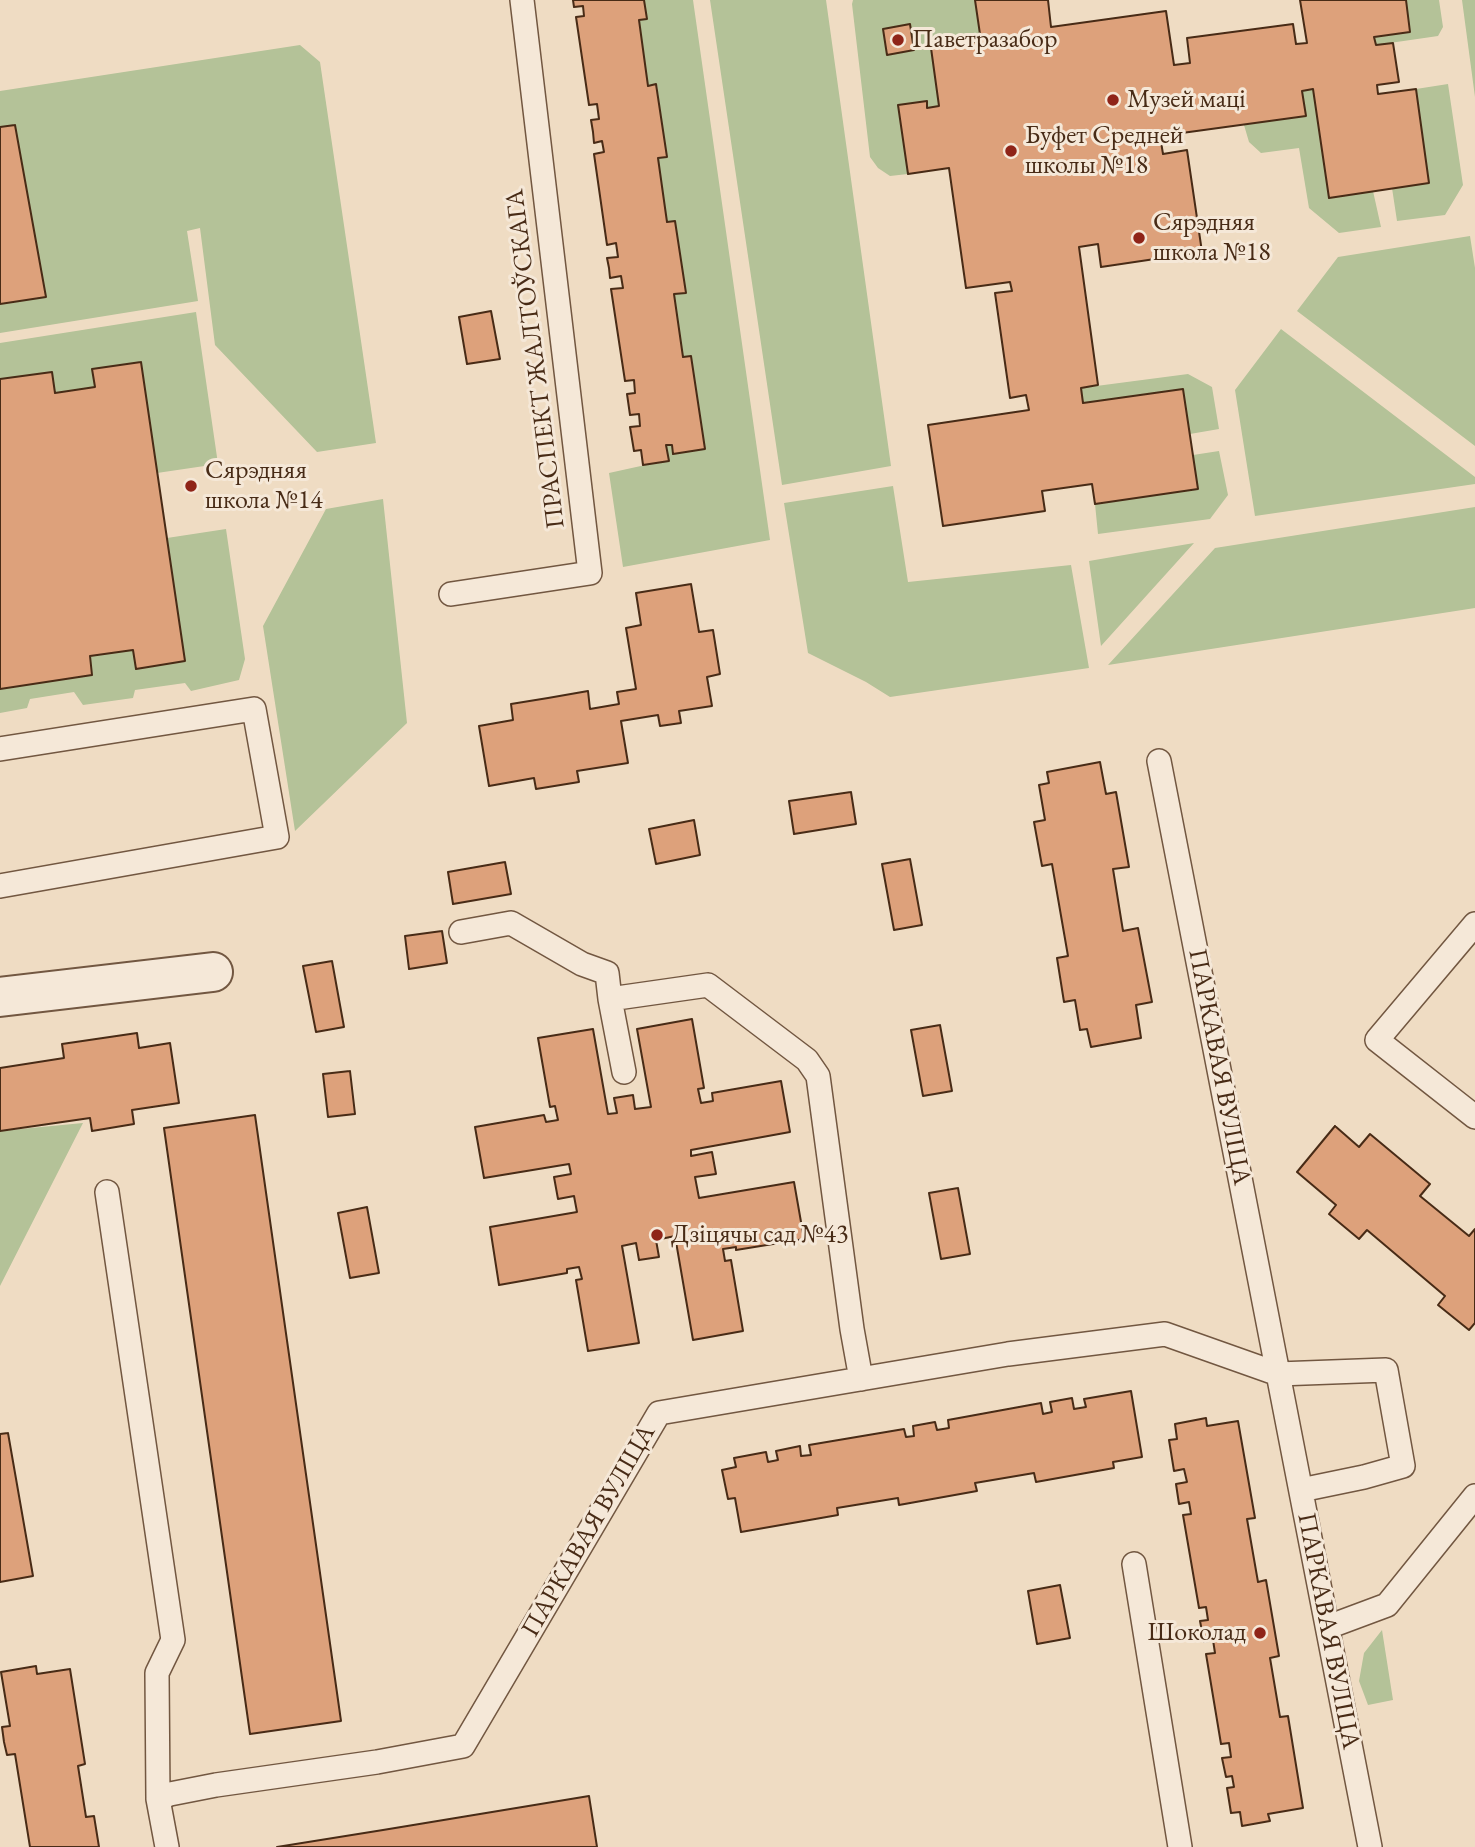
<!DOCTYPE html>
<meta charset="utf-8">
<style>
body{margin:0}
canvas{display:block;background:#efdcc3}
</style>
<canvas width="1475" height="1847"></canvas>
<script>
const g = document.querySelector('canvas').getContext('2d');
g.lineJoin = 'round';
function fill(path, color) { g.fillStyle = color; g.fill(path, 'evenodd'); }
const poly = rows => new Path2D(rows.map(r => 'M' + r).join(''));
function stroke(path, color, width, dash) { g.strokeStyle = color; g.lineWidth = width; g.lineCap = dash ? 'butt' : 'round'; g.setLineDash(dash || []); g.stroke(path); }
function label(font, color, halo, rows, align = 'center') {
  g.font = font + ' "EB Garamond",serif'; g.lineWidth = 6; g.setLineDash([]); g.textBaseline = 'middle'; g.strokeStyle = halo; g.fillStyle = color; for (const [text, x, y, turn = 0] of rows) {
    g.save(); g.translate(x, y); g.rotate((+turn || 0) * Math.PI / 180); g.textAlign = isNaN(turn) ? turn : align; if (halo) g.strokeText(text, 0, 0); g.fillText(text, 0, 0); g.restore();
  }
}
const green = poly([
 [644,0,693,0,770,540,623,567,609,473,668,460,666,445,672,445,673,454,705,448,691,356,683,357,674,294,685,293,667,222,658,158,667,157,657,85,648,86,639,20,647,18],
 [710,0,826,0,891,466,782,485],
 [853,0,976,0,981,41,931,48,939,106,927,108,926,101,898,105,908,174,890,176,878,168,870,157,852,4],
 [1406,0,1439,0,1443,27,1438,36,1376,45,1374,37,1410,32],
 [1462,0,1475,0,1475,97],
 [300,45,320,62,376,443,317,452,215,345,200,228,187,231,198,301,0,333,0,304,46,296,15,125,0,127,0,91],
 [1448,84,1463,185,1445,215,1397,221,1392,188,1429,183,1416,89],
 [1313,89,1329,197,1373,191,1381,227,1339,233,1309,208,1299,148,1261,153,1249,142,1244,125,1305,116,1302,91],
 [1470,236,1475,268,1475,446,1297,311,1338,257],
 [196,312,218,464,157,473,141,362,92,369,95,387,55,393,52,372,0,379,0,343],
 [1281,329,1475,477,1475,484,1255,516,1235,390],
 [1188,374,1212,387,1219,429,1190,434,1183,389,1083,403,1081,388],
 [1219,451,1228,495,1210,519,1098,534,1095,504,1197,489,1193,455],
 [893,486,908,582,1071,565,1089,668,890,697,866,682,808,653,784,503],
 [383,499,407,723,295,831,263,626,326,509],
 [1475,507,1475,608,1108,665,1215,548],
 [226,529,245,659,239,680,191,691,185,683,135,690,133,698,83,705,74,692,30,699,27,708,0,713,0,689,92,675,90,656,133,650,136,669,185,661,167,538],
 [1194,543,1101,646,1089,561],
 [83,1123,0,1286,0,1131],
 [1382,1630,1393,1700,1368,1705,1359,1681,1364,1653]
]);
const building = poly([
 [573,0,644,0,647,19,639,20,648,86,656,84,667,157,658,158,667,222,675,221,686,293,674,294,683,357,691,356,705,449,673,454,672,445,666,445,669,461,643,465,641,450,634,451,630,427,640,426,639,414,630,415,627,394,635,393,634,380,625,381,611,289,623,288,621,276,610,278,609,268,607,258,618,257,616,243,607,245,594,154,604,152,602,141,594,143,593,132,591,120,599,119,597,104,589,105,576,17,584,16,583,6,574,7,573,0],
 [975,0,1048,0,1051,27,1166,11,1174,65,1190,63,1187,38,1293,24,1296,44,1307,43,1300,0,1406,0,1410,32,1374,37,1376,45,1393,43,1399,82,1377,85,1378,94,1416,89,1429,183,1329,198,1313,89,1302,91,1306,116,1160,136,1163,154,1187,150,1202,252,1101,267,1098,244,1079,247,1098,385,1081,388,1083,403,1183,389,1198,489,1095,504,1092,484,1042,491,1045,511,943,526,928,425,1029,410,1026,395,1010,398,995,293,1012,291,1010,282,966,288,949,168,908,174,898,105,927,101,927,108,939,106,931,48,981,41,975,0],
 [910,24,914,50,887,55,883,29,910,24],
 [15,125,46,297,0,304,0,127,15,125],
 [491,311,500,359,467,364,459,317,491,311],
 [141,362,185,661,136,669,133,650,90,656,92,675,0,689,0,379,52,372,55,393,95,387,92,369,141,362],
 [691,584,699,632,713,630,720,674,707,677,712,706,679,711,681,723,660,726,658,715,621,721,628,763,577,771,579,782,536,789,534,778,489,786,479,726,513,720,511,704,548,698,588,691,590,709,619,704,617,692,636,689,626,628,641,625,636,593,691,584],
 [1100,762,1106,794,1116,792,1129,867,1113,869,1123,931,1138,928,1152,1002,1136,1005,1141,1038,1091,1047,1087,1029,1080,1030,1075,1000,1064,1002,1057,958,1068,956,1052,864,1042,866,1034,822,1045,820,1039,785,1049,783,1047,772,1100,762],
 [851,792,856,824,794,834,789,801,851,792],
 [694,820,700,855,656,864,649,829,694,820],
 [910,859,922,925,894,930,882,864,910,859],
 [505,862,511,894,453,904,448,872,505,862],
 [442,931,447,963,409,969,405,936,442,931],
 [332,961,344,1027,316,1032,303,966,332,961],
 [692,1019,704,1088,698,1089,701,1103,713,1101,712,1093,781,1081,790,1132,691,1150,691,1156,712,1152,716,1174,695,1177,699,1198,794,1182,804,1239,736,1250,736,1247,723,1249,725,1261,731,1260,743,1331,693,1340,675,1236,656,1240,659,1257,639,1260,636,1243,622,1246,639,1343,588,1351,576,1280,582,1279,579,1267,567,1269,567,1273,499,1285,490,1227,577,1212,574,1196,558,1199,554,1177,571,1174,569,1164,484,1178,475,1127,544,1115,546,1122,558,1120,555,1106,550,1107,538,1038,593,1029,608,1114,617,1113,614,1098,633,1095,635,1109,651,1107,637,1029,692,1019],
 [940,1025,952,1091,923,1096,911,1030,940,1025],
 [137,1033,139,1048,170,1043,179,1103,132,1110,134,1124,92,1131,90,1118,0,1131,0,1068,64,1058,62,1044,137,1033],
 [350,1071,355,1114,328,1117,323,1074,350,1071],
 [255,1115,341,1721,250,1734,164,1128,255,1115],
 [1335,1126,1359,1147,1370,1134,1430,1184,1420,1196,1469,1236,1475,1229,1475,1323,1469,1330,1438,1305,1445,1296,1367,1230,1359,1239,1329,1214,1336,1205,1297,1172,1335,1126],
 [958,1188,970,1254,941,1259,929,1193,958,1188],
 [367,1207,379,1273,350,1278,338,1213,367,1207],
 [1131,1391,1142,1457,1113,1462,1114,1468,1036,1482,1034,1473,975,1483,977,1491,899,1505,898,1498,837,1508,838,1515,741,1532,735,1498,728,1499,722,1470,736,1467,734,1458,766,1452,768,1462,778,1460,776,1451,800,1446,801,1456,811,1455,809,1445,904,1429,906,1437,914,1436,913,1426,935,1422,937,1430,949,1428,948,1420,1041,1403,1043,1414,1052,1412,1050,1402,1072,1398,1074,1409,1086,1407,1084,1399,1131,1391],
 [1206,1418,1207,1426,1238,1421,1255,1518,1247,1519,1258,1582,1266,1580,1279,1656,1270,1658,1280,1717,1288,1716,1303,1808,1268,1814,1270,1821,1242,1826,1240,1812,1231,1813,1227,1788,1234,1787,1232,1776,1226,1777,1222,1758,1231,1757,1229,1743,1221,1744,1206,1654,1215,1653,1213,1640,1204,1642,1200,1621,1208,1620,1206,1607,1199,1608,1183,1515,1191,1514,1189,1502,1179,1504,1176,1484,1187,1482,1184,1469,1174,1471,1169,1440,1177,1439,1175,1424,1206,1418],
 [8,1433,33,1576,0,1582,0,1434,8,1433],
 [1060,1585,1070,1638,1037,1644,1028,1591,1060,1585],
 [36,1666,37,1674,70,1669,85,1764,78,1766,86,1817,94,1816,99,1847,30,1847,15,1754,7,1755,4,1742,2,1727,10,1726,1,1672,36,1666],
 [589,1796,597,1847,277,1847,383,1830,589,1796]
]);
const service = poly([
 [451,594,590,573,522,0],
 [0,749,254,709,277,837,0,886],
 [1159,761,1370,1847],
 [1475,924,1377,1040,1475,1117],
 [461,932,511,923,582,964,607,973,610,999,708,985,807,1060,818,1076,852,1329,861,1379],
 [610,999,624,1072],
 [107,1192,173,1640,157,1673,158,1799,167,1847],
 [1134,1564,1180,1847],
 [1328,1627,1387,1605,1475,1496],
 [158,1799,170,1794,216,1785,377,1762,463,1746,659,1413,1008,1354,1165,1334,1278,1374,1386,1370,1403,1466,1364,1477,1301,1490]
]);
const minor = poly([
 [0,997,213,972]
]);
const markers = [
 [898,40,7,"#8f2418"],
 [1113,100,7,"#8f2418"],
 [1011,151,7,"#8f2418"],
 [1139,238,7,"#8f2418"],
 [191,486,7,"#8f2418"],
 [657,1235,7,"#8f2418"],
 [1260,1633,7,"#8f2418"]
];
const poiNames = [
 ["Паветразабор",912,40],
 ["Музей маці",1127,100],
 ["Буфет Средней",1025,136],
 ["школы №18",1025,166],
 ["Сярэдняя",1153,223],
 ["школа №18",1153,253],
 ["Сярэдняя",205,471],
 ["школа №14",205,501],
 ["Дзіцячы сад №43",671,1235],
 ["Шоколад",1246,1633,"right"]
];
const streetNames = [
 ["ПРАСПЕКТ ЖАЛТОЎСКАГА",536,359,-97],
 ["ПАРКАВАЯ ВУЛІЦА",1219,1067,79],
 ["ПАРКАВАЯ ВУЛІЦА",589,1531,-60],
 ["ПАРКАВАЯ ВУЛІЦА",1328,1631,79]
];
fill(green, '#b4c298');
fill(building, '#dda17b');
stroke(building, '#482b16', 2);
stroke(service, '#725741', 26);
stroke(minor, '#725741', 42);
stroke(service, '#f5e8d8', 23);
stroke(minor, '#f5e8d8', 38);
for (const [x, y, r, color] of markers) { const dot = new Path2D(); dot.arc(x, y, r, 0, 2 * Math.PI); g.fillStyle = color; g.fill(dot); stroke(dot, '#f5e8d8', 2.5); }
label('26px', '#482b16', '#f5e8d8', poiNames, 'left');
label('26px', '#482b16', '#f5e8d8', streetNames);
</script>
